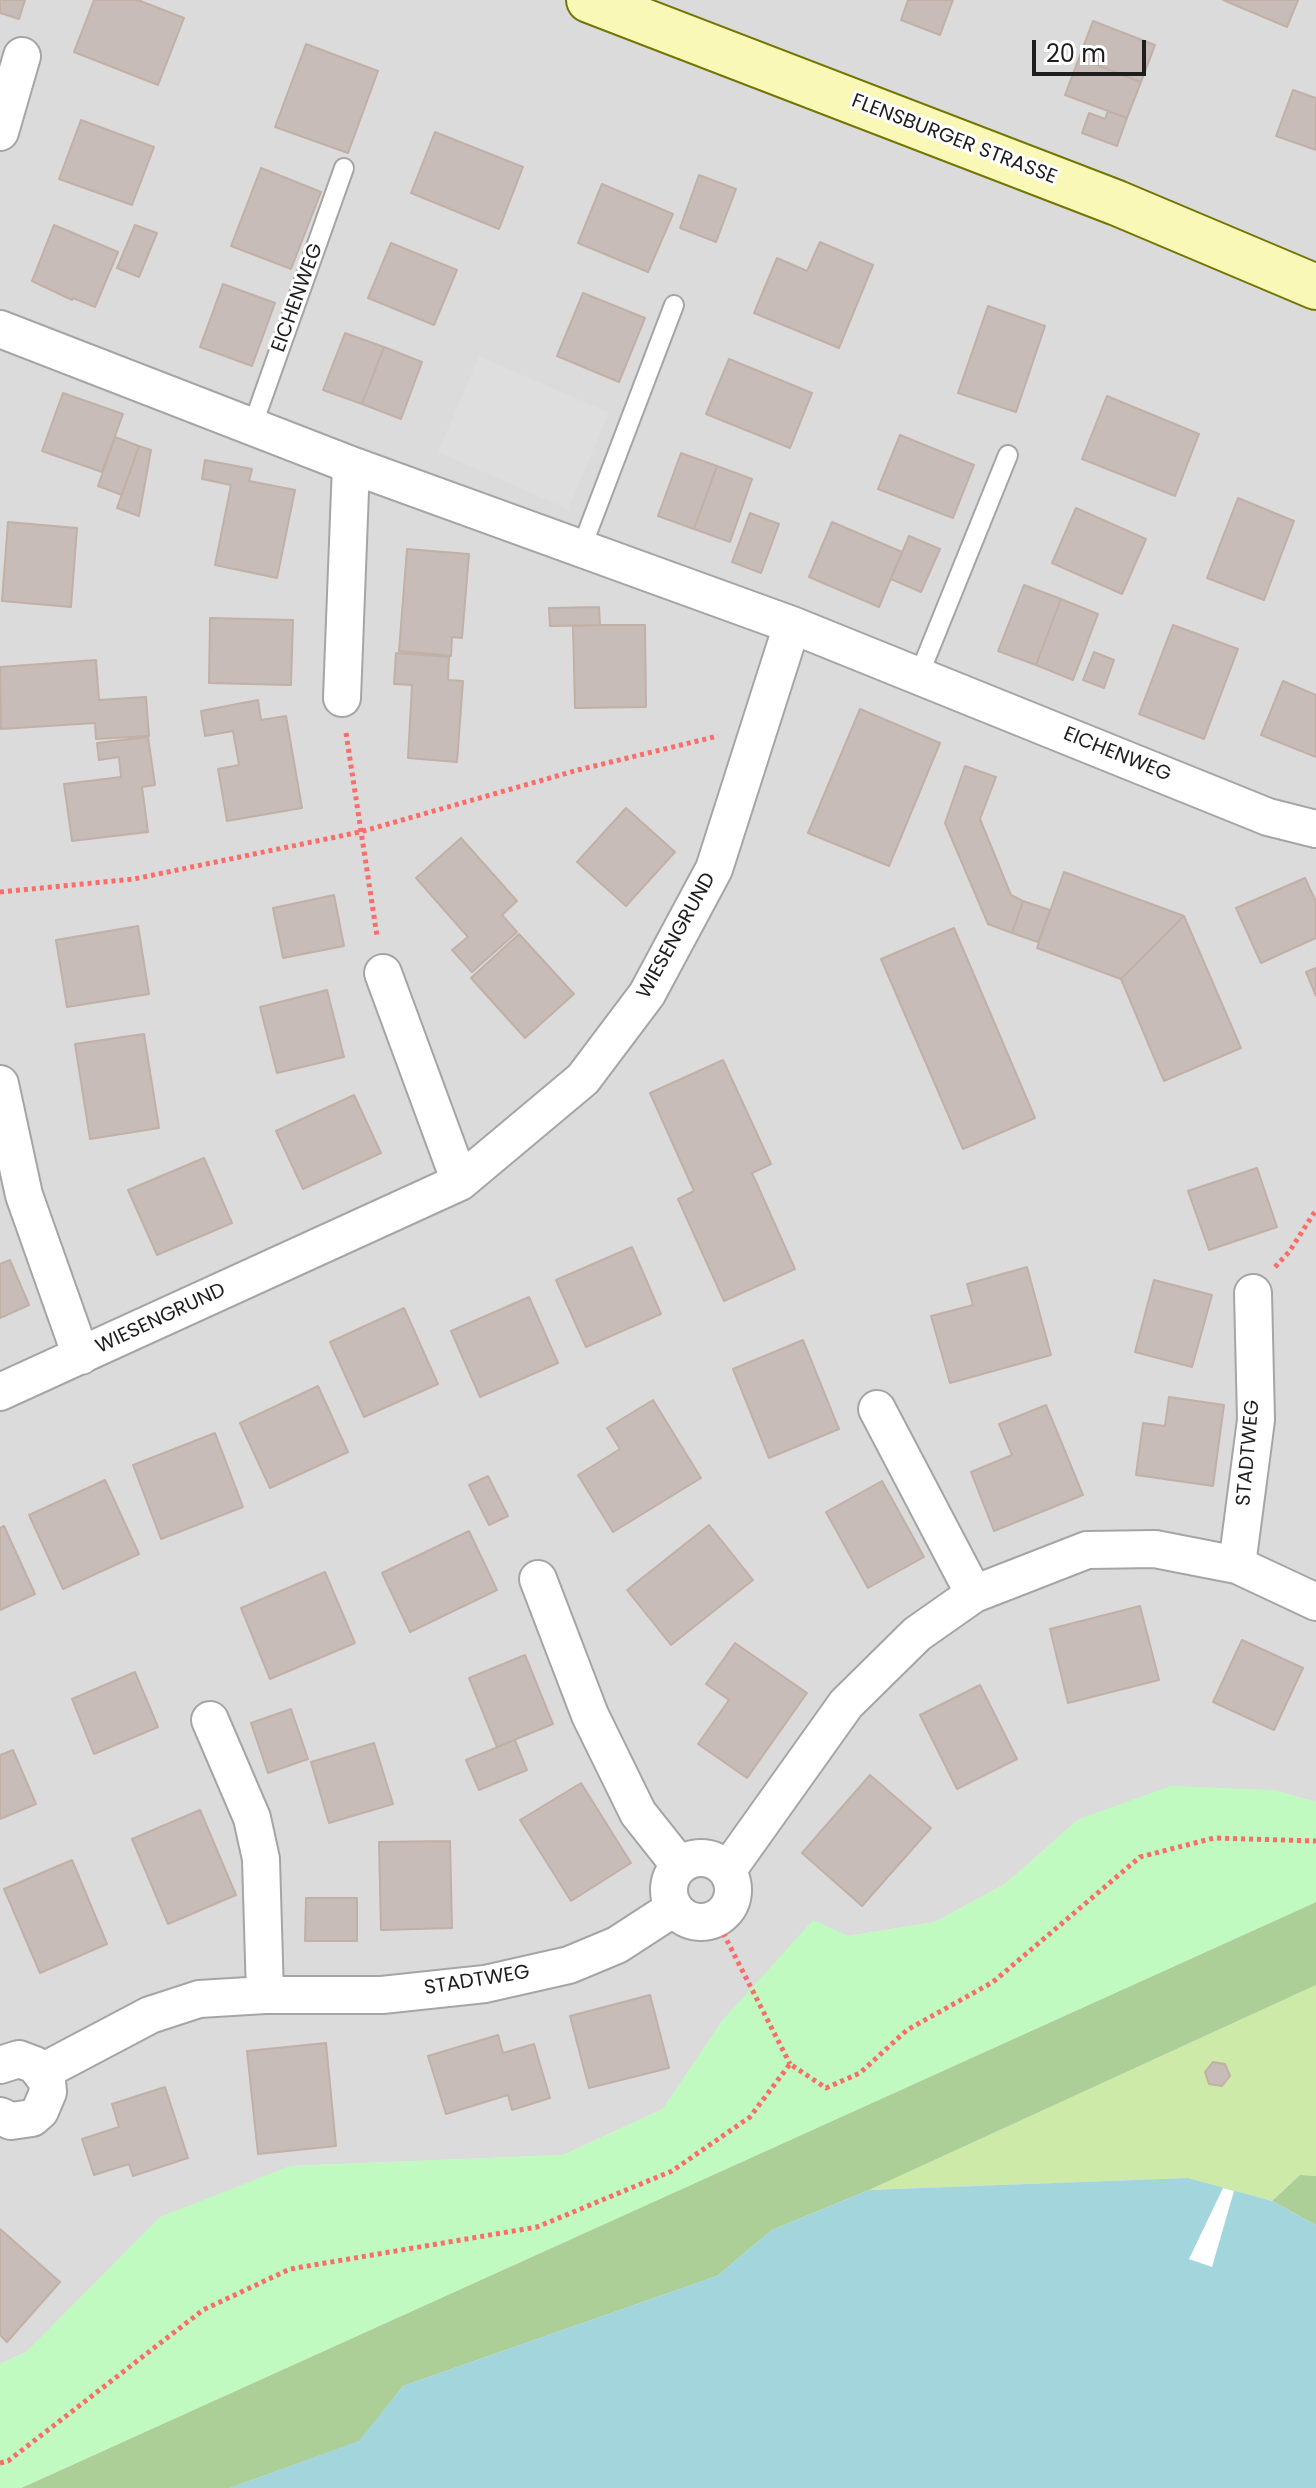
<!DOCTYPE html>
<style>
body{margin:0}
#map{position:relative;width:1316px;height:2488px;overflow:hidden;background:#efeae4;font-family:Poppins,sans-serif}
canvas{display:block}
.scale{position:absolute;left:1032px;top:40px;width:114px;height:36px;box-sizing:border-box;border:4px solid #1e1e1e;border-top:0;padding-left:10px;font-size:24px;line-height:28px;white-space:nowrap;color:#1e1e1e;-webkit-text-stroke:6px #fff;paint-order:stroke}
</style>
<div id="map">
<canvas width="1316" height="2488"></canvas>
<div class="scale">20 m</div>
</div>
<script>
const g = document.querySelector('canvas').getContext('2d');
g.lineJoin = 'round';
function fill(path, color) { g.fillStyle = color; g.fill(path, 'evenodd'); }
const poly = rows => new Path2D(rows.map(r => 'M' + r).join(''));
function stroke(path, color, width, dash) { g.strokeStyle = color; g.lineWidth = width; g.lineCap = dash ? 'butt' : 'round'; g.setLineDash(dash || []); g.stroke(path); }
function label(font, color, halo, rows, align = 'center') {
  g.font = font + ' Poppins,sans-serif'; g.lineWidth = 6; g.setLineDash([]); g.textBaseline = 'middle'; g.strokeStyle = halo; g.fillStyle = color; for (const [text, x, y, turn = 0] of rows) {
    g.save(); g.translate(x, y); g.rotate((+turn || 0) * Math.PI / 180); g.textAlign = isNaN(turn) ? turn : align; if (halo) g.strokeText(text, 0, 0); g.fillText(text, 0, 0); g.restore();
  }
}
const residential = poly([
 [0,0,1316,0,1316,1802,1273,1790,1079,1819,1005,1884,935,1922,848,1936,764,1977,722,2021,663,2109,563,2155,290,2166,26,2352,0,2364]
]);
const grass = poly([
 [1316,1985,1316,2176,1300,2175,1272,2201,1188,2178,869,2190]
]);
const forest = poly([
 [1316,1902,1316,1985,869,2190,772,2230,717,2276,403,2386,360,2441,230,2488,21,2488],
 [1300,2175,1316,2176,1316,2225,1272,2201]
]);
const park = poly([
 [1171,1786,1273,1790,1316,1802,1316,1902,21,2488,0,2488,0,2364,26,2352,160,2217,290,2166,563,2155,663,2109,722,2021,813,1920,848,1936,935,1922,1005,1884,1079,1819]
]);
const parking = poly([
 [479,356,609,413,568,509,438,452]
]);
const water = poly([
 [1188,2178,1272,2201,1316,2225,1316,2488,230,2488,359,2441,403,2386,717,2276,772,2230,869,2190]
]);
const pier = poly([
 [1223,2188,1234,2191,1212,2267,1189,2259]
]);
const building = poly([
 [0,0,25,0,19,19,0,13,0,0],
 [94,0,138,0,184,18,158,85,74,52,94,0],
 [908,0,953,0,940,35,901,20,908,0],
 [1223,0,1298,0,1287,27,1223,0],
 [1093,21,1155,45,1141,82,1079,58,1093,21],
 [306,44,378,71,348,153,275,127,306,44],
 [1079,58,1141,82,1127,118,1065,95,1079,58],
 [1293,90,1316,98,1316,150,1276,136,1293,90],
 [1108,111,1127,118,1117,146,1082,133,1089,113,1105,119,1108,111],
 [81,120,154,147,132,205,59,179,81,120],
 [435,132,523,167,499,229,411,193,435,132],
 [261,168,321,192,291,269,231,246,261,168],
 [699,175,736,189,716,242,680,228,699,175],
 [602,184,673,214,648,272,578,243,602,184],
 [54,225,118,252,95,307,73,298,72,300,32,281,54,225],
 [135,225,157,233,139,277,117,268,135,225],
 [820,242,873,265,839,348,754,313,777,258,807,271,820,242],
 [391,243,457,270,434,325,368,298,391,243],
 [223,284,275,303,252,366,200,347,223,284],
 [583,293,645,318,619,382,557,356,583,293],
 [988,306,1045,326,1016,412,958,393,988,306],
 [345,333,384,347,362,404,323,390,345,333],
 [384,347,422,362,401,419,362,404,384,347],
 [729,359,812,393,790,448,706,414,729,359],
 [63,393,123,414,102,472,42,451,63,393],
 [1107,396,1199,434,1175,496,1082,459,1107,396],
 [900,435,974,465,953,518,878,489,900,435],
 [115,437,139,446,122,495,98,486,115,437],
 [139,446,151,450,139,516,117,508,139,446],
 [681,453,717,466,694,529,658,516,681,453],
 [205,460,252,469,249,481,295,490,277,578,215,565,231,485,202,479,205,460],
 [717,466,752,479,730,542,694,529,717,466],
 [1238,498,1294,521,1264,600,1207,578,1238,498],
 [1076,508,1146,539,1122,594,1052,563,1076,508],
 [750,513,779,524,761,573,732,562,750,513],
 [8,522,77,528,71,607,2,601,8,522],
 [832,522,902,552,879,607,809,577,832,522],
 [909,536,940,549,921,592,891,579,909,536],
 [407,549,469,554,462,638,452,637,451,656,399,651,407,549],
 [1024,585,1061,599,1036,665,998,651,1024,585],
 [1061,599,1098,614,1073,680,1036,665,1061,599],
 [599,607,600,625,550,626,549,608,599,607],
 [210,618,293,620,291,685,209,683,210,618],
 [600,625,645,625,646,707,575,708,573,626,600,625],
 [1173,625,1238,649,1204,739,1139,714,1173,625],
 [1094,652,1114,660,1104,688,1083,680,1094,652],
 [396,653,449,657,448,680,463,681,457,762,408,758,412,685,394,684,396,653],
 [96,660,99,700,146,697,149,736,96,739,95,723,1,729,0,667,96,660],
 [1283,681,1316,695,1316,757,1261,735,1283,681],
 [258,700,261,720,286,716,302,808,227,821,218,769,239,765,233,731,205,736,201,711,258,700],
 [860,709,940,743,889,866,808,833,860,709],
 [148,737,155,785,142,787,148,832,72,841,64,784,121,777,119,757,99,760,97,743,148,737],
 [965,766,996,777,980,819,1011,895,1023,901,1012,933,988,924,945,823,965,766],
 [626,808,675,852,626,906,577,862,626,808],
 [461,838,517,901,502,915,517,932,472,972,452,950,468,937,416,878,461,838],
 [1064,872,1184,916,1121,979,1037,948,1064,872],
 [1305,878,1316,902,1316,938,1261,963,1236,908,1305,878],
 [334,895,344,946,283,958,273,908,334,895],
 [1023,901,1050,910,1038,942,1012,933,1023,901],
 [1184,916,1241,1048,1164,1081,1121,979,1184,916],
 [138,926,149,994,67,1007,56,940,138,926],
 [954,928,1035,1118,963,1149,881,959,954,928],
 [519,934,574,994,525,1038,471,978,519,934],
 [1316,968,1316,996,1306,972,1316,968],
 [327,990,344,1057,277,1073,260,1007,327,990],
 [144,1034,159,1128,90,1139,75,1044,144,1034],
 [723,1060,771,1164,752,1173,795,1269,724,1301,678,1199,694,1191,650,1093,723,1060],
 [354,1095,381,1153,303,1189,276,1131,354,1095],
 [204,1158,232,1223,157,1255,128,1190,204,1158],
 [1257,1168,1277,1227,1209,1250,1188,1191,1257,1168],
 [632,1247,661,1314,586,1347,556,1280,632,1247],
 [10,1260,29,1305,0,1318,0,1264,10,1260],
 [1027,1267,1051,1355,950,1383,931,1316,973,1305,967,1284,1027,1267],
 [1154,1280,1212,1295,1192,1367,1135,1352,1154,1280],
 [529,1297,558,1363,480,1397,451,1331,529,1297],
 [404,1308,438,1384,364,1417,330,1342,404,1308],
 [803,1340,839,1429,769,1458,733,1369,803,1340],
 [318,1386,348,1452,270,1488,240,1423,318,1386],
 [1169,1397,1224,1405,1213,1486,1136,1475,1143,1423,1165,1426,1169,1397],
 [653,1400,701,1478,613,1532,578,1475,620,1449,607,1428,653,1400],
 [1046,1405,1083,1495,994,1531,971,1472,1012,1455,999,1424,1046,1405],
 [215,1433,243,1507,161,1539,133,1465,215,1433],
 [488,1476,508,1516,489,1525,469,1485,488,1476],
 [105,1480,139,1554,63,1589,29,1515,105,1480],
 [882,1481,924,1557,868,1588,826,1512,882,1481],
 [709,1525,753,1580,671,1645,627,1590,709,1525],
 [4,1526,35,1594,0,1610,0,1528,4,1526],
 [469,1531,497,1590,410,1632,382,1573,469,1531],
 [325,1572,355,1643,270,1679,241,1608,325,1572],
 [1140,1606,1159,1680,1068,1703,1050,1629,1140,1606],
 [1242,1640,1303,1668,1274,1730,1213,1702,1242,1640],
 [735,1643,807,1693,747,1778,698,1744,729,1700,706,1684,735,1643],
 [525,1655,553,1724,497,1747,469,1678,525,1655],
 [135,1672,158,1727,94,1754,72,1699,135,1672],
 [980,1685,1017,1759,957,1789,920,1715,980,1685],
 [291,1709,308,1759,268,1773,251,1723,291,1709],
 [515,1740,527,1770,479,1790,466,1760,515,1740],
 [374,1743,393,1804,329,1823,311,1762,374,1743],
 [13,1750,36,1804,0,1819,0,1755,13,1750],
 [870,1775,931,1828,862,1906,802,1853,870,1775],
 [581,1783,631,1863,571,1901,520,1820,581,1783],
 [200,1810,236,1895,168,1924,132,1839,200,1810],
 [450,1841,452,1928,381,1930,379,1842,450,1841],
 [72,1860,107,1944,40,1973,4,1889,72,1860],
 [306,1898,357,1898,357,1941,305,1941,306,1898],
 [650,1995,669,2068,589,2088,570,2016,650,1995],
 [498,2035,503,2053,534,2044,550,2098,512,2110,508,2095,446,2114,428,2056,498,2035],
 [326,2043,336,2146,258,2154,247,2051,326,2043],
 [1213,2062,1225,2064,1230,2076,1222,2086,1209,2084,1205,2072,1213,2062],
 [165,2087,188,2158,133,2176,129,2164,94,2175,82,2139,119,2127,112,2104,165,2087],
 [0,2229,60,2282,7,2342,0,2335,0,2229]
]);
const path = poly([
 [346,733,377,936],
 [0,892,134,879,360,832,578,770,718,736],
 [1275,1267,1289,1252,1316,1210],
 [716,1919,790,2064],
 [0,2463,8,2461,203,2310,290,2269,537,2227,672,2171,750,2117,790,2064,826,2088,860,2073,907,2030,993,1982,1140,1857,1214,1838,1316,1841]
]);
const lane = poly([
 [252,427,344,168],
 [581,549,674,305],
 [919,675,1008,455]
]);
const street = poly([
 [0,132,22,56],
 [0,329,351,465,792,625,1268,817,1316,829],
 [342,698,351,465],
 [383,973,460,1182],
 [0,1084,24,1195,81,1356],
 [0,1392,460,1182,583,1079,647,994,714,869,792,625],
 [877,1409,974,1594],
 [1237,1565,1256,1420,1253,1293],
 [538,1579,590,1715,638,1813,680,1866],
 [210,1720,252,1818,261,1859,265,1995],
 '669 1890a32 32 0 1 1 64 0a32 32 0 1 1-64 0Z',
 [727,1871,846,1704,917,1634,974,1594,1087,1550,1155,1549,1237,1565,1316,1602],
 [0,2065,19,2059,35,2065,47,2081,48,2092,40,2111,32,2118,11,2121,0,2116],
 [42,2072,150,2015,199,1999,265,1995,382,1995,485,1984,569,1965,617,1945,674,1908]
]);
const secondary = poly([
 [589,0,1117,203,1316,287]
]);
const streetNames = [
 ["FLENSBURGER STRASSE",954,140,21],
 ["EICHENWEG",298,298,-70],
 ["EICHENWEG",1117,755,22],
 ["WIESENGRUND",677,936,-61],
 ["WIESENGRUND",161,1319,-25],
 ["STADTWEG",1249,1453,-85],
 ["STADTWEG",477,1981,-9]
];
fill(residential, '#dcdbdb');
fill(grass, '#ceeaa9');
fill(forest, '#accf98');
fill(park, '#c0fac0');
fill(parking, '#dedede');
fill(water, '#a3d5dd');
fill(pier, '#fff');
fill(building, '#c7bcb7');
stroke(building, '#c1b0a6', 2);
stroke(lane, '#a5a5a5', 22);
stroke(street, '#a5a5a5', 40);
stroke(secondary, '#727604', 48);
stroke(path, '#fb6d69', 5, [4, 4]);
stroke(lane, '#fff', 18);
stroke(street, '#fff', 36);
stroke(secondary, '#faf8b7', 44);
label('20px', '#1e1e1e', '#fff', streetNames);
</script>
